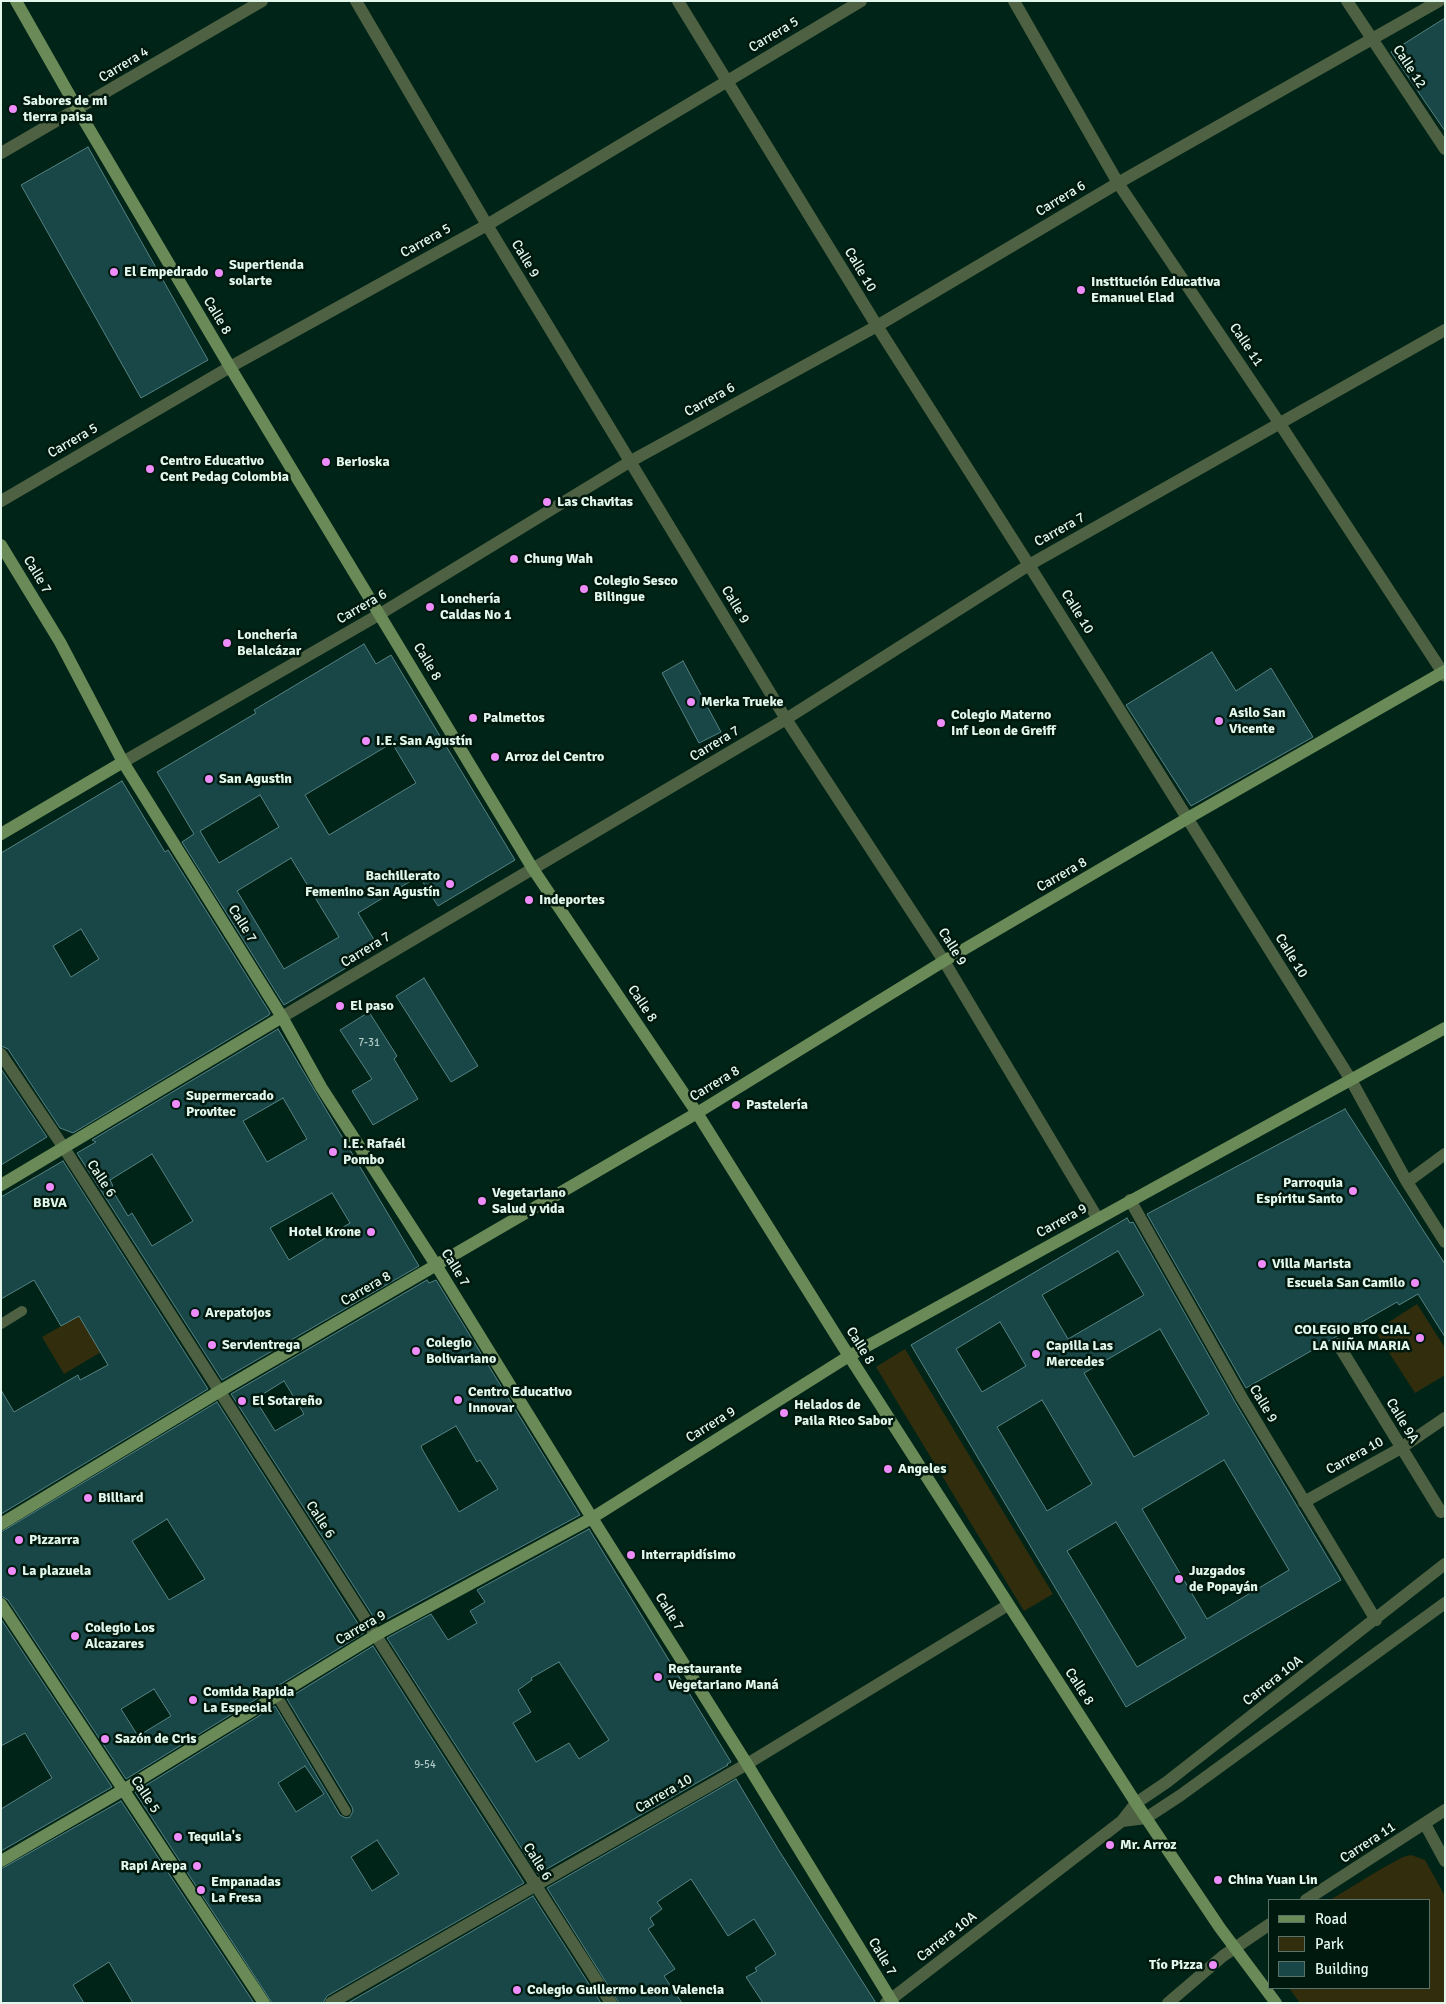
<!DOCTYPE html>
<meta charset="utf-8">
<style>
body{margin:0}
#map{position:relative;width:1446px;height:2004px;overflow:hidden;background:#002417;font-family:Signika,sans-serif}
canvas{display:block}
.frame{position:absolute;inset:0;border:2px solid #e3f7ed;pointer-events:none}
.legend{position:absolute;left:1268px;top:1899px;width:162px;height:90px;box-sizing:border-box;background:#00190f;border:1px solid #5b7268;margin:0;padding:6px 9px;list-style:none;font-size:15px;color:#e3f7ed}
.legend li{display:flex;align-items:center;gap:10px;height:25px}
.legend b{width:25px;border:1px solid #5b7268}
</style>
<div id="map">
<canvas width="1446" height="2004"></canvas>
<div class="frame"></div>
<ul class="legend">
<li><b style="height:6px;background:#6a8a57"></b>Road</li>
<li><b style="height:14px;background:#322e0d"></b>Park</li>
<li><b style="height:14px;background:#194647"></b>Building</li>
</ul>
</div>
<script>
const g = document.querySelector('canvas').getContext('2d');
g.lineJoin = 'round';
function fill(path, color) { g.fillStyle = color; g.fill(path, 'evenodd'); }
const poly = rows => new Path2D(rows.map(r => 'M' + r).join(''));
function stroke(path, color, width, dash) { g.strokeStyle = color; g.lineWidth = width; g.lineCap = dash ? 'butt' : 'round'; g.setLineDash(dash || []); g.stroke(path); }
function label(font, color, halo, rows, align = 'center') {
  g.font = font + ' Signika,sans-serif'; g.lineWidth = 5; g.setLineDash([]); g.textBaseline = 'middle'; g.strokeStyle = halo; g.fillStyle = color; for (const [text, x, y, turn = 0] of rows) {
    g.save(); g.translate(x, y); g.rotate((+turn || 0) * Math.PI / 180); g.textAlign = isNaN(turn) ? turn : align; if (halo) g.strokeText(text, 0, 0); g.fillText(text, 0, 0); g.restore();
  }
}
const green = poly([
 [1417,1304,1445,1348,1445,1375,1415,1393,1375,1331],
 [79,1316,101,1352,64,1374,42,1337],
 [905,1349,1053,1594,1024,1611,876,1367],
 [1411,1855,1425,1860,1445,1896,1445,2003,1300,2003,1289,1988,1430,1988,1430,1900,1330,1900,1381,1869,1403,1857]
]);
const building = poly([
 [1445,18,1445,131,1391,52,1445,18],
 [88,147,208,360,141,398,21,185,88,147],
 [364,644,376,664,391,655,515,860,438,906,419,876,358,913,379,948,284,1005,182,842,194,834,157,772,256,713,254,710,364,644],
 [392,743,416,783,329,835,305,795,392,743],
 [260,795,279,827,219,863,200,831,260,795],
 [291,858,339,937,284,969,237,891,291,858],
 [1212,652,1236,691,1271,668,1313,737,1191,806,1126,705,1212,652],
 [683,661,721,732,699,743,662,673,683,661],
 [122,781,165,852,168,850,270,1013,269,1015,73,1133,60,1128,8,1049,1,1046,1,853,122,781],
 [81,929,99,959,71,977,53,946,81,929],
 [424,978,478,1066,451,1082,396,996,424,978],
 [369,1012,397,1056,394,1059,418,1099,373,1125,352,1091,372,1079,340,1030,369,1012],
 [278,1029,419,1266,222,1380,77,1153,96,1142,92,1140,278,1029],
 [283,1098,307,1139,267,1162,243,1121,283,1098],
 [152,1154,193,1221,152,1246,132,1213,128,1216,111,1188,113,1186,110,1180,152,1154],
 [332,1193,350,1223,289,1260,270,1228,332,1193],
 [1,1069,47,1137,1,1165,1,1069],
 [1345,1109,1445,1264,1445,1337,1418,1294,1399,1305,1397,1302,1246,1388,1147,1214,1345,1109],
 [63,1161,208,1389,1,1514,1,1390,14,1412,78,1375,80,1380,108,1365,79,1316,61,1326,34,1280,1,1299,1,1197,63,1161],
 [1127,1218,1130,1223,1133,1222,1235,1402,1341,1580,1126,1707,911,1345,1127,1218],
 [1118,1251,1144,1295,1068,1339,1042,1295,1118,1251],
 [1000,1322,1026,1366,982,1392,956,1349,1000,1322],
 [1160,1329,1209,1414,1134,1457,1084,1373,1160,1329],
 [1042,1400,1092,1484,1047,1511,997,1427,1042,1400],
 [1224,1460,1289,1570,1207,1619,1142,1509,1224,1460],
 [1116,1522,1186,1638,1137,1667,1067,1551,1116,1522],
 [427,1280,429,1283,436,1280,580,1515,378,1624,231,1394,427,1280],
 [284,1381,304,1414,275,1431,255,1399,284,1381],
 [456,1426,477,1462,480,1460,498,1489,459,1512,422,1449,421,1446,456,1426],
 [217,1402,364,1633,126,1779,8,1600,1,1596,1,1532,217,1402],
 [167,1519,205,1579,169,1600,132,1541,167,1519],
 [154,1689,171,1716,138,1736,121,1709,154,1689],
 [589,1529,731,1762,727,1764,728,1765,538,1874,387,1638,431,1614,448,1640,477,1623,470,1611,485,1602,477,1590,589,1529],
 [559,1662,609,1740,579,1759,569,1743,536,1762,513,1723,531,1712,518,1690,532,1680,531,1678,559,1662],
 [1,1619,112,1787,1,1851,1,1809,52,1778,25,1733,1,1746,1,1619],
 [373,1646,524,1883,327,1996,323,2003,272,2003,135,1792,275,1706,340,1815,346,1818,350,1817,353,1811,352,1807,287,1699,373,1646],
 [305,1766,324,1794,296,1812,278,1783,305,1766],
 [377,1840,399,1874,372,1891,351,1857,377,1840],
 [736,1779,778,1849,876,2003,763,2003,746,1977,757,1971,755,1968,776,1954,754,1919,728,1936,691,1879,657,1902,662,1909,650,1918,654,1925,648,1929,675,1969,664,1976,682,2003,619,2003,547,1888,736,1779],
 [121,1801,254,2003,133,2003,109,1962,73,1985,84,2003,1,2003,1,1869,121,1801],
 [533,1896,601,2003,348,2003,533,1896]
]);
const lane = poly([
 [1,1324,22,1311],
 [277,1696,346,1811]
]);
const street = poly([
 [356,1,487,225,786,719,944,961,1098,1219],
 [678,1,877,326,1029,565,1351,1080,1407,1182,1445,1242],
 [1014,1,1118,183,1280,424,1445,676],
 [1347,1,1445,149],
 [1,153,262,1],
 [1,501,230,367,487,225,861,1],
 [123,762,380,614,631,461,877,326,1118,183,1439,1],
 [282,1017,786,719,1029,565,1445,330],
 [1,1054,64,1148,611,2003],
 [1407,1182,1445,1154],
 [1130,1200,1242,1398,1376,1620],
 [1338,1344,1441,1512],
 [1304,1502,1401,1448,1445,1418],
 [1122,1821,1146,1818,1181,1795,1445,1603],
 [1425,1824,1445,1861],
 [1306,1900,1445,1810],
 [331,2003,747,1764,1008,1605],
 [886,2003,1122,1821,1136,1803,1167,1782,1445,1564],
 [1168,2003,1223,1956,1270,1924]
]);
const secondary = poly([
 [16,1,78,110,230,367,533,869,697,1113,842,1345,1136,1803,1220,1928,1276,2003],
 [1,545,60,642,123,762,282,1017,321,1087,436,1265,592,1518,747,1764,893,2003],
 [1,834,123,762],
 [1,1185,282,1017],
 [1,1524,220,1391,697,1113,944,961,1188,818,1445,671],
 [1,1604,264,2003],
 [1,1861,123,1790,376,1635,592,1518,849,1356,1445,1028]
]);
const markers = [
 [13,109,5,"#ed8cfa"],
 [114,272,5,"#ed8cfa"],
 [219,273,5,"#ed8cfa"],
 [1081,290,5,"#ed8cfa"],
 [326,462,5,"#ed8cfa"],
 [150,469,5,"#ed8cfa"],
 [547,502,5,"#ed8cfa"],
 [514,559,5,"#ed8cfa"],
 [584,589,5,"#ed8cfa"],
 [430,607,5,"#ed8cfa"],
 [227,643,5,"#ed8cfa"],
 [691,702,5,"#ed8cfa"],
 [473,718,5,"#ed8cfa"],
 [1219,721,5,"#ed8cfa"],
 [941,723,5,"#ed8cfa"],
 [366,741,5,"#ed8cfa"],
 [495,757,5,"#ed8cfa"],
 [209,779,5,"#ed8cfa"],
 [450,884,5,"#ed8cfa"],
 [529,900,5,"#ed8cfa"],
 [340,1006,5,"#ed8cfa"],
 [176,1104,5,"#ed8cfa"],
 [736,1105,5,"#ed8cfa"],
 [333,1152,5,"#ed8cfa"],
 [50,1187,5,"#ed8cfa"],
 [1353,1191,5,"#ed8cfa"],
 [482,1201,5,"#ed8cfa"],
 [371,1232,5,"#ed8cfa"],
 [1262,1264,5,"#ed8cfa"],
 [1415,1283,5,"#ed8cfa"],
 [195,1313,5,"#ed8cfa"],
 [1420,1338,5,"#ed8cfa"],
 [212,1345,5,"#ed8cfa"],
 [416,1351,5,"#ed8cfa"],
 [1036,1354,5,"#ed8cfa"],
 [458,1400,5,"#ed8cfa"],
 [242,1401,5,"#ed8cfa"],
 [784,1413,5,"#ed8cfa"],
 [888,1469,5,"#ed8cfa"],
 [88,1498,5,"#ed8cfa"],
 [19,1540,5,"#ed8cfa"],
 [631,1555,5,"#ed8cfa"],
 [12,1571,5,"#ed8cfa"],
 [1179,1579,5,"#ed8cfa"],
 [75,1636,5,"#ed8cfa"],
 [658,1677,5,"#ed8cfa"],
 [193,1700,5,"#ed8cfa"],
 [105,1739,5,"#ed8cfa"],
 [178,1837,5,"#ed8cfa"],
 [1110,1845,5,"#ed8cfa"],
 [197,1866,5,"#ed8cfa"],
 [1218,1880,5,"#ed8cfa"],
 [201,1890,5,"#ed8cfa"],
 [1213,1965,5,"#ed8cfa"],
 [517,1990,5,"#ed8cfa"]
];
const numberNames = [
 ["7-31",369,1043],
 ["9-54",425,1765]
];
const streetNames = [
 ["Carrera 5",774,35,-31],
 ["Carrera 4",124,65,-31],
 ["Calle 12",1409,67,57],
 ["Carrera 6",1061,199,-31],
 ["Carrera 5",426,241,-29],
 ["Calle 9",525,259,59],
 ["Calle 10",860,270,59],
 ["Calle 8",217,316,59],
 ["Calle 11",1246,345,56],
 ["Carrera 6",710,400,-29],
 ["Carrera 5",73,441,-30],
 ["Carrera 7",1060,530,-29],
 ["Calle 7",37,575,59],
 ["Calle 9",735,605,59],
 ["Carrera 6",362,607,-30],
 ["Calle 10",1077,612,58],
 ["Calle 8",427,662,59],
 ["Carrera 7",715,744,-31],
 ["Carrera 8",1062,875,-30],
 ["Calle 7",242,924,58],
 ["Calle 9",952,947,58],
 ["Carrera 7",366,950,-31],
 ["Calle 10",1291,956,58],
 ["Calle 8",642,1004,56],
 ["Carrera 8",715,1084,-31],
 ["Calle 6",101,1179,57],
 ["Carrera 9",1062,1221,-29],
 ["Calle 7",455,1268,58],
 ["Carrera 8",366,1289,-30],
 ["Calle 8",860,1346,58],
 ["Calle 9",1263,1404,59],
 ["Calle 9A",1402,1421,59],
 ["Carrera 9",711,1425,-32],
 ["Carrera 10",1355,1456,-29],
 ["Calle 6",320,1520,57],
 ["Calle 7",669,1612,58],
 ["Carrera 9",361,1628,-30],
 ["Carrera 10A",1273,1681,-38],
 ["Calle 8",1079,1687,57],
 ["Carrera 10",664,1794,-30],
 ["Calle 5",145,1795,57],
 ["Carrera 11",1368,1843,-33],
 ["Calle 6",537,1862,58],
 ["Carrera 10A",947,1937,-38],
 ["Calle 7",882,1957,59]
];
const poiNames = [
 ["Sabores de mi",23,101],
 ["tierra paisa",23,117],
 ["Supertienda",229,265],
 ["solarte",229,281],
 ["El Empedrado",124,272],
 ["Institución Educativa",1091,282],
 ["Emanuel Elad",1091,298],
 ["Centro Educativo",160,461],
 ["Cent Pedag Colombia",160,477],
 ["Berioska",336,462],
 ["Las Chavitas",557,502],
 ["Chung Wah",524,559],
 ["Colegio Sesco",594,581],
 ["Bilingue",594,597],
 ["Lonchería",440,599],
 ["Caldas No 1",440,615],
 ["Lonchería",237,635],
 ["Belalcázar",237,651],
 ["Merka Trueke",701,702],
 ["Asilo San",1229,713],
 ["Vicente",1229,729],
 ["Colegio Materno",951,715],
 ["Inf Leon de Greiff",951,731],
 ["Palmettos",483,718],
 ["I.E. San Agustín",376,741],
 ["Arroz del Centro",505,757],
 ["San Agustin",219,779],
 ["Bachillerato",440,876,"right"],
 ["Femenino San Agustín",440,892,"right"],
 ["Indeportes",539,900],
 ["El paso",350,1006],
 ["Supermercado",186,1096],
 ["Provitec",186,1112],
 ["Pastelería",746,1105],
 ["I.E. Rafaél",343,1144],
 ["Pombo",343,1160],
 ["Parroquia",1343,1183,"right"],
 ["Espíritu Santo",1343,1199,"right"],
 ["Vegetariano",492,1193],
 ["Salud y vida",492,1209],
 ["BBVA",50,1203,"center"],
 ["Hotel Krone",361,1232,"right"],
 ["Villa Marista",1272,1264],
 ["Escuela San Camilo",1405,1283,"right"],
 ["Arepatojos",205,1313],
 ["COLEGIO BTO CIAL",1410,1330,"right"],
 ["LA NIÑA MARIA",1410,1346,"right"],
 ["Colegio",426,1343],
 ["Bolivariano",426,1359],
 ["Servientrega",222,1345],
 ["Capilla Las",1046,1346],
 ["Mercedes",1046,1362],
 ["Centro Educativo",468,1392],
 ["Innovar",468,1408],
 ["El Sotareño",252,1401],
 ["Helados de",794,1405],
 ["Paila Rico Sabor",794,1421],
 ["Angeles",898,1469],
 ["Billiard",98,1498],
 ["Pizzarra",29,1540],
 ["Interrapidísimo",641,1555],
 ["La plazuela",22,1571],
 ["Juzgados",1189,1571],
 ["de Popayán",1189,1587],
 ["Colegio Los",85,1628],
 ["Alcazares",85,1644],
 ["Restaurante",668,1669],
 ["Vegetariano Maná",668,1685],
 ["Comida Rapida",203,1692],
 ["La Especial",203,1708],
 ["Sazón de Cris",115,1739],
 ["Tequila's",188,1837],
 ["Mr. Arroz",1120,1845],
 ["Rapi Arepa",187,1866,"right"],
 ["China Yuan Lin",1228,1880],
 ["Empanadas",211,1882],
 ["La Fresa",211,1898],
 ["Tío Pizza",1203,1965,"right"],
 ["Colegio Guillermo Leon Valencia",527,1990]
];
fill(green, '#322e0d');
fill(building, '#194647');
stroke(building, '#558283', 1);
stroke(lane, '#4e6243', 10);
stroke(street, '#4e6243', 12);
stroke(secondary, '#6a8a57', 12);
for (const [x, y, r, color] of markers) { const dot = new Path2D(); dot.arc(x, y, r, 0, 2 * Math.PI); g.fillStyle = color; g.fill(dot); stroke(dot, '#00190f', 2); }
label('11px', '#b0cbc4', null, numberNames);
label('14px', '#e3f7ed', '#00190f', streetNames);
label('bold 14px', '#e3f7ed', '#00190f', poiNames, 'left');
</script>
